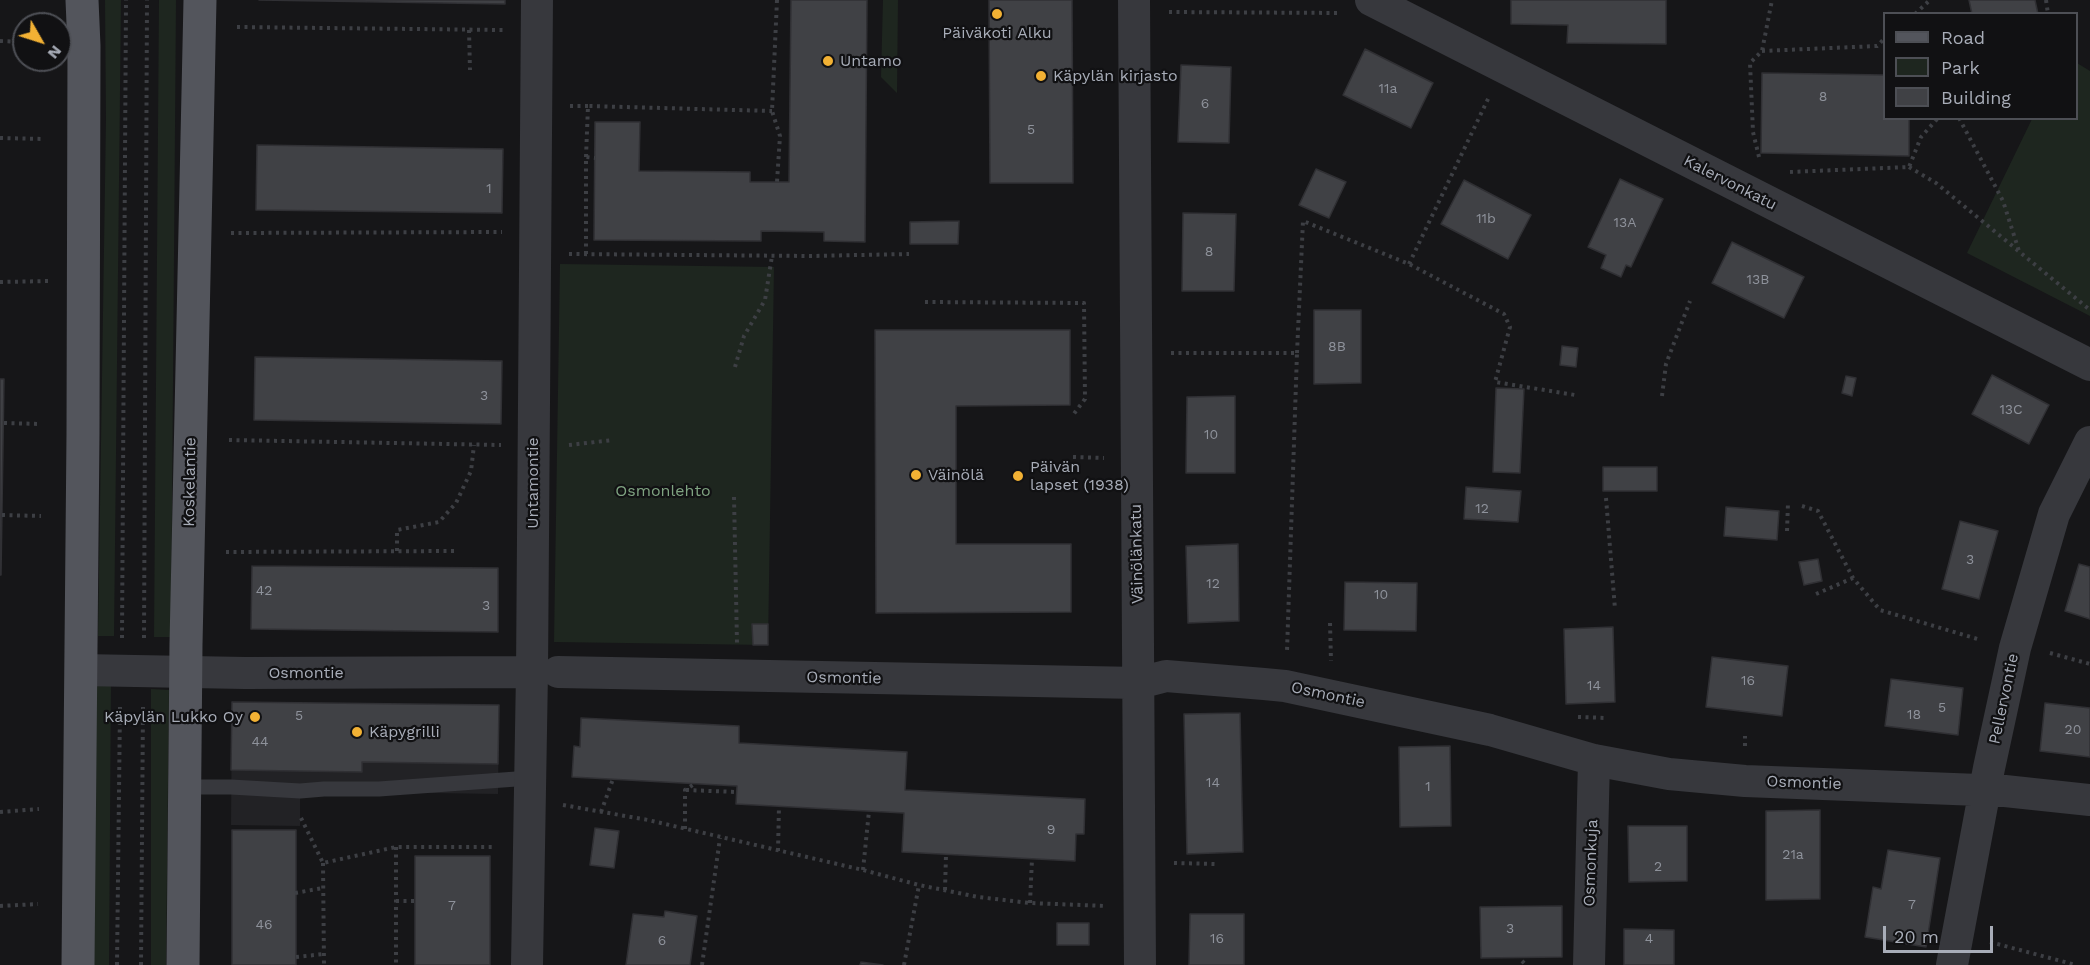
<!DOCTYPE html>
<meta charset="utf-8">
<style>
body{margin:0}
#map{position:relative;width:2090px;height:965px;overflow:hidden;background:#161618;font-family:"Work Sans",sans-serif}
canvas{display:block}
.legend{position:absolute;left:1883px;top:12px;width:195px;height:108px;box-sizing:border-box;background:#111113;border:2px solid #4d4f55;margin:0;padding:8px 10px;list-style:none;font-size:18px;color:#a8adb8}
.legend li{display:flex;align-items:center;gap:12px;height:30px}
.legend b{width:30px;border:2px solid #4d4f55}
.north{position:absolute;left:12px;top:12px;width:60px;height:60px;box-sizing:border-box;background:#111113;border:2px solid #4d4f55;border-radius:50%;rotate:129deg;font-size:16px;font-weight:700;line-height:24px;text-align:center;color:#a8adb8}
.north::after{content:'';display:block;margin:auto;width:21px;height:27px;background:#f2b134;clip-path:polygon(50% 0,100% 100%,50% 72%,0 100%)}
.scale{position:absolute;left:1883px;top:926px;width:110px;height:27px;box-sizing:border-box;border:3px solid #a8adb8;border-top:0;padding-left:8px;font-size:18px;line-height:21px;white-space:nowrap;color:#a8adb8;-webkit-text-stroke:4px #111113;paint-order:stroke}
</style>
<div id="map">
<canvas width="2090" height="965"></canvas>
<ul class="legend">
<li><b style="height:8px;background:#53555c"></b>Road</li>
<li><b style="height:16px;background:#1e261f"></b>Park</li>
<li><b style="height:16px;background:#404145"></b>Building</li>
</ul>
<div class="north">N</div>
<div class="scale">20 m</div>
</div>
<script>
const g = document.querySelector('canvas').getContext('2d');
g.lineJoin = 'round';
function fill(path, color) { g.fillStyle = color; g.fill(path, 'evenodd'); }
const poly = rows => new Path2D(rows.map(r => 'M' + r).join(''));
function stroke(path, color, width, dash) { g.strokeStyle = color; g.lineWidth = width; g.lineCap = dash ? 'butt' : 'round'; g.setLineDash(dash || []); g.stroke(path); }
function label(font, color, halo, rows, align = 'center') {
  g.font = font + ' "Work Sans",sans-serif'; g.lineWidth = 4.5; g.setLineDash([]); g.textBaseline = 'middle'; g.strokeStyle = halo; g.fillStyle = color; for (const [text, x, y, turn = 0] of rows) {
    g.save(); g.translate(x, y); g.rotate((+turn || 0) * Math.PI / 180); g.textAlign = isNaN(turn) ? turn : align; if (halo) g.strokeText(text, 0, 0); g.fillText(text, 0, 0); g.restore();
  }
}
const built = poly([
 [232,702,499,705,498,794,300,791,300,826,231,825]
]);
const green = poly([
 [105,0,121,0,114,636,98,636,106,119],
 [159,0,176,0,171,637,154,637],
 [883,0,898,0,897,93,881,77],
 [2077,63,2090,71,2090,316,1967,253,2032,119,2076,118],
 [560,264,774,267,768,645,554,642],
 [111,684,109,965,94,965,95,685],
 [151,689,169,690,166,965,151,965]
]);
const building = poly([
 [259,0,505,0,505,4,259,0],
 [791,0,867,0,865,242,824,241,824,232,761,231,761,241,594,240,595,122,640,122,639,171,750,172,750,182,789,182,791,0],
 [989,0,1072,0,1073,183,990,183,989,0],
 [1511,0,1666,0,1666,44,1567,43,1568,25,1511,24,1511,0],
 [1969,0,2035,0,2038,14,1972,14,1969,0],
 [1365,49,1433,83,1411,128,1343,95,1365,49],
 [1181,65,1231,67,1229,143,1178,142,1181,65],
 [1762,73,1884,75,1884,118,1909,118,1909,156,1761,153,1762,73],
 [257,145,503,149,502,213,256,210,257,145],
 [1316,169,1346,182,1329,218,1299,205,1316,169],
 [1620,179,1663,199,1631,267,1626,265,1621,277,1601,268,1606,255,1588,247,1620,179],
 [1464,180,1531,215,1508,259,1441,224,1464,180],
 [1183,213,1236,214,1234,291,1182,291,1183,213],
 [959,221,958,244,910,244,910,222,959,221],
 [1732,242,1804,277,1784,318,1712,283,1732,242],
 [1314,310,1361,310,1361,383,1314,384,1314,310],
 [875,330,1070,330,1070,405,956,406,956,544,1071,544,1071,612,876,613,875,330],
 [1562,346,1578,348,1576,367,1560,365,1562,346],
 [255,357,502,361,501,424,254,420,255,357],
 [1992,375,2049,405,2029,444,1972,414,1992,375],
 [1846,376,1856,378,1852,396,1842,393,1846,376],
 [0,379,4,379,1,575,0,575,0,379],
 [1496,388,1524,389,1520,473,1493,472,1496,388],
 [1235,396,1235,473,1186,473,1187,397,1235,396],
 [1603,467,1657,467,1657,491,1603,491,1603,467],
 [1466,487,1521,491,1518,522,1464,519,1466,487],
 [1726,507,1779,511,1777,540,1724,536,1726,507],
 [1960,521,1998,531,1979,599,1942,589,1960,521],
 [1238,544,1239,621,1188,623,1186,546,1238,544],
 [1818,559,1822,581,1804,585,1799,562,1818,559],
 [2079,564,2090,567,2090,619,2065,611,2079,564],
 [252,566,498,568,498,632,251,629,252,566],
 [1345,582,1417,583,1416,631,1344,630,1345,582],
 [752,624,768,624,768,645,753,645,752,624],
 [1613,627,1615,702,1566,704,1564,629,1613,627],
 [1712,657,1788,666,1782,716,1706,707,1712,657],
 [1891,679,1963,688,1958,735,1885,726,1891,679],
 [232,702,499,705,498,764,362,762,362,772,231,770,232,702],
 [2045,703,2090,708,2090,757,2040,751,2045,703],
 [1240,713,1243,852,1187,854,1184,714,1240,713],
 [581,718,739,726,739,743,907,752,905,790,1085,799,1084,834,1076,834,1075,861,902,852,904,813,736,804,737,786,572,777,574,746,580,747,581,718],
 [1450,746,1451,826,1400,827,1399,747,1450,746],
 [1820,810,1820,899,1766,900,1766,811,1820,810],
 [1628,826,1687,826,1687,881,1629,882,1628,826],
 [595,828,619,831,614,868,590,865,595,828],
 [232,830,296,830,296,965,232,965,232,830],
 [1888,850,1940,858,1926,947,1865,937,1873,887,1881,889,1888,850],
 [415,856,490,856,490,965,415,965,415,856],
 [1562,906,1562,957,1481,958,1480,907,1562,906],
 [665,911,697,916,690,965,626,965,633,914,664,917,665,911],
 [1190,914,1244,914,1244,965,1189,965,1190,914],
 [1057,923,1089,923,1089,945,1057,945,1057,923],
 [1624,929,1674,930,1674,965,1624,965,1624,929],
 [861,962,883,965,860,965,861,962]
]);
const path = poly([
 [777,0,772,111,780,136,777,182],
 [2046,0,2048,14],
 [1169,12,1341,13],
 [1915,14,1930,0],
 [237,27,503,30],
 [469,30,470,70],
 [0,41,24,42],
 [1762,51,1877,46,1884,39],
 [1073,78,1101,77],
 [570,106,588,106],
 [1959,118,2003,201,2019,251],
 [0,138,43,139],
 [586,157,588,106,772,111],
 [1759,157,1753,132,1750,63,1762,51,1772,0],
 [1909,167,1936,183,2090,310],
 [1790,172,1909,167,1921,137,1938,118],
 [231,233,502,232],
 [569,254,811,256,909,254],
 [586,254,586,157,595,158],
 [1409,264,1489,97],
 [0,282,50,281],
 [925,302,1084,303,1085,399,1073,415],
 [1171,353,1297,353,1287,651],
 [1297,353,1303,221,1409,264,1504,314,1510,327,1495,382,1575,395],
 [735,367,744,336,765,300,772,256],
 [1662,396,1666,364,1690,301],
 [4,423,41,424],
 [229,440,501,445],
 [569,445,613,440],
 [1073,457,1104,458],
 [734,497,737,643],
 [1606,498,1615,609],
 [1802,506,1818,511,1853,578,1880,610,1981,640],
 [2,515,41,516],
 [1787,531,1788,503],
 [397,551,397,530,439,522,456,503,471,471,474,445],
 [226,552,454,551],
 [1816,594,1853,578],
 [1330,623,1331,661],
 [122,638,126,0],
 [144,638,147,0],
 [2050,653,2090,664],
 [1578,717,1607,718],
 [1745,746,1745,736],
 [686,790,737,792],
 [563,805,648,820,863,870,919,885,978,897,1030,903,1106,906],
 [0,812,39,809],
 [601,812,613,779],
 [301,818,323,863,396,847,495,847],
 [685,829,685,790,696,783],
 [396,847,396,965],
 [778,851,779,806],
 [323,863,324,965],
 [1174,863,1215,864],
 [863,870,869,811],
 [945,890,946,855],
 [295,893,323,888],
 [396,901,415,901],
 [1030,903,1032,859],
 [0,906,38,904],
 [1990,942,2076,965],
 [296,957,324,954],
 [1522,961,1526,965],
 [117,965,120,706],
 [141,965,143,706],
 [702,965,720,838],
 [904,965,919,885]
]);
const service = poly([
 [184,787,231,787,300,791,324,789,379,789,530,778]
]);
const minor = poly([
 [1134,0,1140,965],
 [1371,0,2090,365],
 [81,670,245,673,532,672],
 [558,672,1139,683,1166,676,1264,684,1285,686,1490,730,1594,760,1669,774,1745,781,2005,791,2090,800],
 [527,965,532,672,537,0],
 [1589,965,1594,760],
 [1952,965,1989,768,2015,648,2054,514,2090,442]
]);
const primary = poly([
 [78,965,83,434,84,46,82,0],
 [183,965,186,644,200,0]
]);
const markers = [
 [997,14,6,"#f2b134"],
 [828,61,6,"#f2b134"],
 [1041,76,6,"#f2b134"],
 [916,475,6,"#f2b134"],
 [1018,476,6,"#f2b134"],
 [255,717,6,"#f2b134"],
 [357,732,6,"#f2b134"]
];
const numberNames = [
 ["11a",1388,89],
 ["8",1823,97],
 ["6",1205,104],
 ["5",1031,130],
 ["1",489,189],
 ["11b",1486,219],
 ["13A",1625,223],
 ["8",1209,252],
 ["13B",1758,280],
 ["8B",1337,347],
 ["3",484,396],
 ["13C",2011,410],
 ["10",1211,435],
 ["12",1482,509],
 ["3",1970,560],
 ["12",1213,584],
 ["42",264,591],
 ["10",1381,595],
 ["3",486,606],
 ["16",1748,681],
 ["14",1594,686],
 ["5",1942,708],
 ["18",1914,715],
 ["5",299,716],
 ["20",2073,730],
 ["44",260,742],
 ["14",1213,783],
 ["1",1428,787],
 ["9",1051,830],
 ["21a",1793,855],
 ["2",1658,867],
 ["7",1912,905],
 ["7",452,906],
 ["46",264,925],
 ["3",1510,929],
 ["16",1217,939],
 ["4",1649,939],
 ["6",662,941]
];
const poiNames = [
 ["Päiväkoti Alku",997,33,"center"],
 ["Untamo",840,61],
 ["Käpylän kirjasto",1053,76],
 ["Päivän",1030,467],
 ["lapset (1938)",1030,485],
 ["Väinölä",928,475],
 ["Käpylän Lukko Oy",243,717,"right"],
 ["Käpygrilli",369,732]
];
const streetNames = [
 ["Kalervonkatu",1730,183,27],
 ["Koskelantie",190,482,-89],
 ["Untamontie",533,483,-90],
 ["Väinölänkatu",1137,554,-91],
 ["Osmontie",306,673],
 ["Osmontie",844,678,1],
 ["Osmontie",1328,695,12],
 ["Pellervontie",2004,699,-78],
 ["Osmontie",1804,783,2],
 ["Osmonkuja",1591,863,-88]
];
const parkNames = [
 ["Osmonlehto",663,491]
];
fill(built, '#222225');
fill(green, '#1e261f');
fill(building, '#404145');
stroke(building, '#303034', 1.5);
stroke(path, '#3d3f44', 4, [3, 4.5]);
stroke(service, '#37383d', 15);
stroke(minor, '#37383d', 32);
stroke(primary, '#53555c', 33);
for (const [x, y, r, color] of markers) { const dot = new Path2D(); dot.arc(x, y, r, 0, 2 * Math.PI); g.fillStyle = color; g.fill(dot); stroke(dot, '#111113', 2); }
label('14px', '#8e929b', null, numberNames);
label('16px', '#a8adb8', '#111113', poiNames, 'left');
label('16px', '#a8adb8', '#111113', streetNames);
label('16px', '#7fa381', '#111113', parkNames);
</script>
